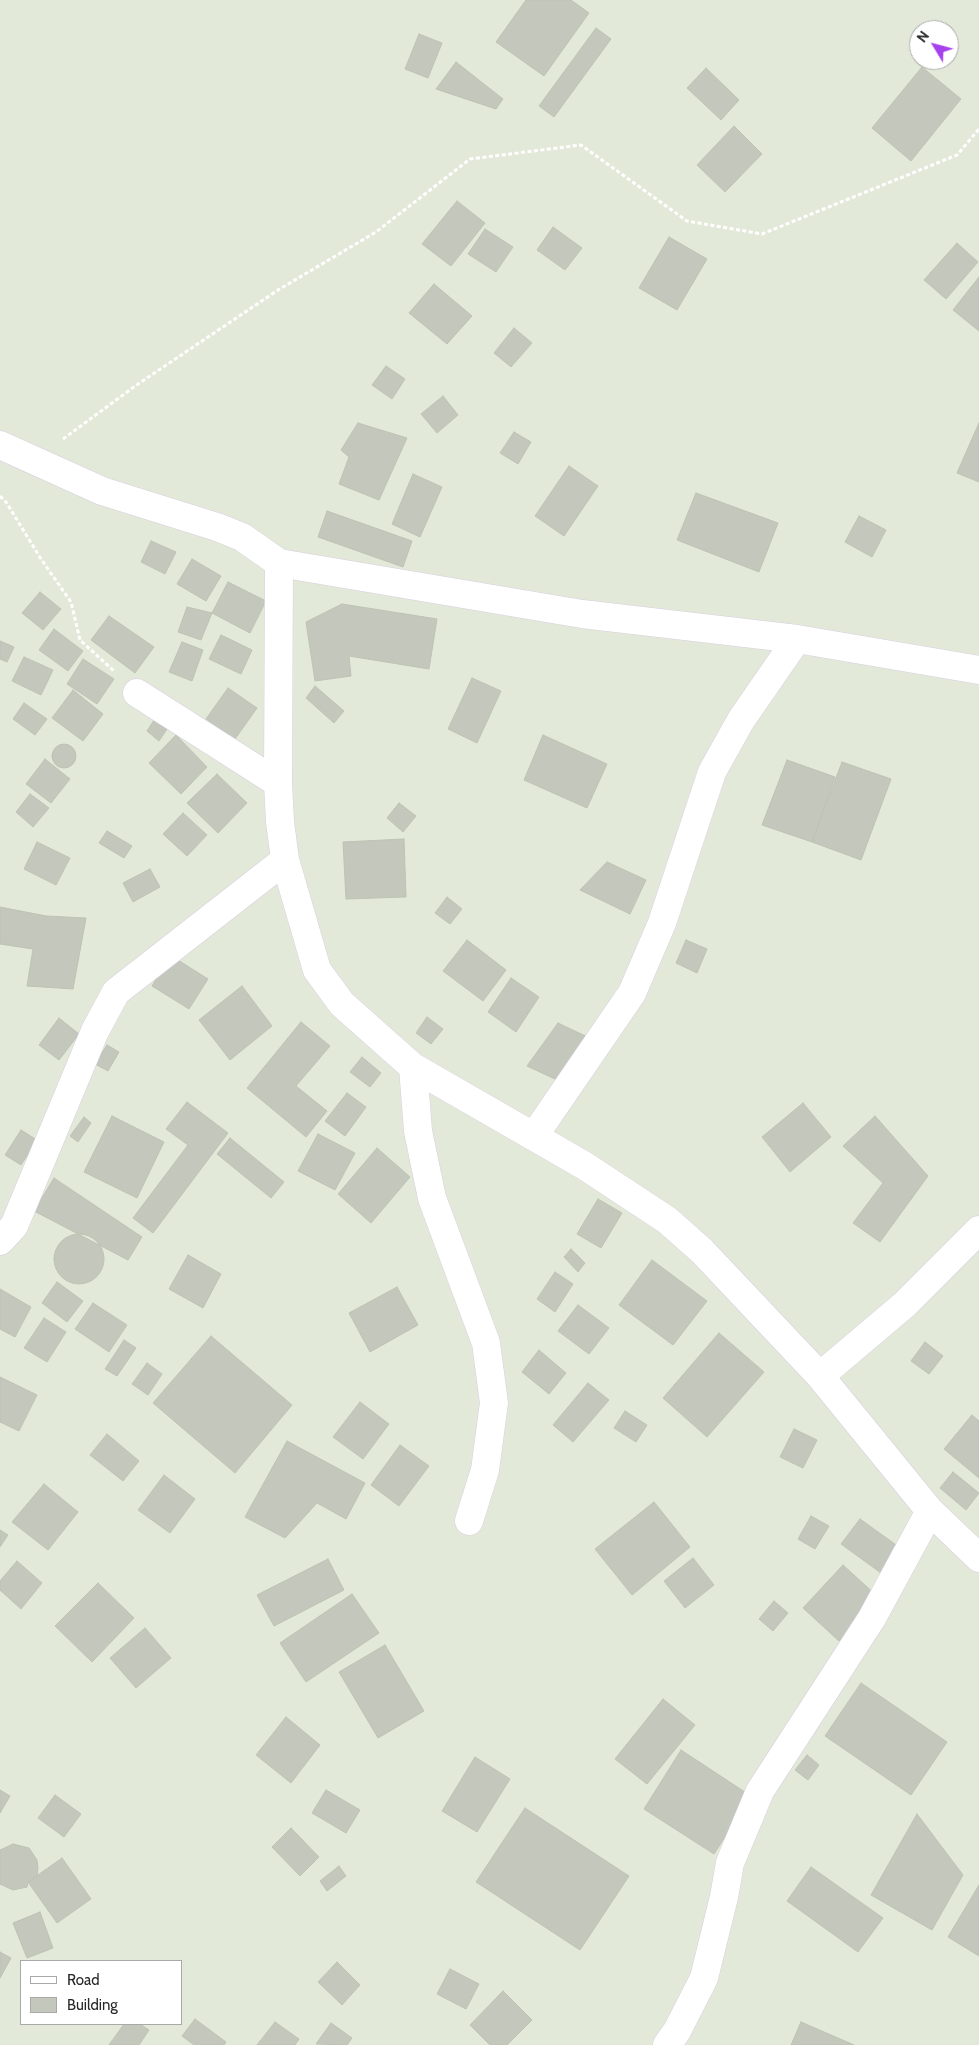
<!DOCTYPE html>
<style>
body{margin:0}
#map{position:relative;width:979px;height:2045px;overflow:hidden;background:#e3e9d9;font-family:Cabin,sans-serif}
canvas{display:block}
.legend{position:absolute;left:20px;top:1960px;width:162px;height:65px;box-sizing:border-box;background:#fff;border:1px solid #a9a9a9;margin:0;padding:6px 9px;list-style:none;font-size:15px;color:#272727}
.legend li{display:flex;align-items:center;gap:10px;height:25px}
.legend b{width:25px;border:1px solid #a9a9a9}
.north{position:absolute;left:909px;top:20px;width:50px;height:50px;box-sizing:border-box;background:#fff;border:1px solid #a9a9a9;border-radius:50%;rotate:307deg;font-size:14px;font-weight:700;line-height:20px;text-align:center;color:#272727}
.north::after{content:'';display:block;margin:auto;width:18px;height:22px;background:#a741ed;clip-path:polygon(50% 0,100% 100%,50% 72%,0 100%)}
</style>
<div id="map">
<canvas width="979" height="2045"></canvas>
<ul class="legend">
<li><b style="height:6px;background:#fff"></b>Road</li>
<li><b style="height:14px;background:#c3c7bc"></b>Building</li>
</ul>
<div class="north">N</div>
</div>
<script>
const g = document.querySelector('canvas').getContext('2d');
g.lineJoin = 'round';
function fill(path, color) { g.fillStyle = color; g.fill(path, 'evenodd'); }
const poly = rows => new Path2D(rows.map(r => 'M' + r).join(''));
function stroke(path, color, width, dash) { g.strokeStyle = color; g.lineWidth = width; g.lineCap = dash ? 'butt' : 'round'; g.setLineDash(dash || []); g.stroke(path); }
const building = poly([
 [526,0,571,0,589,13,544,76,496,42,526,0],
 [596,28,611,39,554,117,539,106,596,28],
 [419,34,442,43,428,78,405,69,419,34],
 [456,62,503,99,496,109,436,89,456,62],
 [922,67,961,99,911,161,872,128,922,67],
 [706,68,739,100,721,120,687,88,706,68],
 [734,126,762,154,725,192,697,165,734,126],
 [457,201,485,223,451,266,422,244,457,201],
 [553,227,582,248,565,270,537,250,553,227],
 [485,229,513,247,496,272,468,254,485,229],
 [669,237,707,259,677,310,639,288,669,237],
 [957,243,978,262,946,299,924,280,957,243],
 [979,277,979,331,953,310,979,277],
 [434,284,472,316,447,344,409,313,434,284],
 [514,328,532,343,511,367,494,353,514,328],
 [386,366,405,379,392,399,372,385,386,366],
 [443,396,458,415,437,433,421,414,443,396],
 [358,423,407,438,379,500,339,484,349,457,341,450,358,423],
 [979,423,979,482,957,473,979,423],
 [514,432,531,442,518,464,500,453,514,432],
 [569,466,598,486,564,536,535,516,569,466],
 [413,474,442,487,420,537,392,524,413,474],
 [696,493,778,523,759,572,677,540,696,493],
 [327,511,412,541,403,567,318,537,327,511],
 [859,516,886,530,872,557,845,542,859,516],
 [151,541,176,552,165,574,141,562,151,541],
 [192,559,221,576,206,601,177,584,192,559],
 [228,582,266,601,250,633,212,613,228,582],
 [40,592,61,609,43,630,22,613,40,592],
 [342,604,437,619,429,669,349,656,351,676,315,681,306,622,342,604],
 [187,607,212,613,201,640,178,632,187,607],
 [109,616,154,647,135,673,91,640,109,616],
 [54,629,83,651,68,671,39,650,54,629],
 [221,635,252,650,241,674,209,659,221,635],
 [0,641,14,647,7,662,0,659,0,641],
 [182,642,203,650,192,681,169,672,182,642],
 [24,657,53,670,41,695,12,681,24,657],
 [83,659,114,679,97,704,67,684,83,659],
 [472,678,501,691,477,743,448,729,472,678],
 [315,686,344,711,334,723,306,698,315,686],
 [228,688,257,708,235,739,206,719,228,688],
 [73,690,103,714,83,741,52,718,73,690],
 [24,703,47,719,35,735,13,719,24,703],
 [156,717,169,726,159,741,147,731,156,717],
 [176,735,207,767,181,794,149,763,176,735],
 [543,735,607,764,587,808,524,780,543,735],
 '52 756a12 12 0 1 1 24 0a12 12 0 1 1-24 0Z',
 [45,759,70,779,51,803,26,784,45,759],
 [787,760,835,777,812,842,762,825,787,760],
 [842,762,891,779,861,860,812,842,842,762],
 [217,774,247,803,218,833,187,803,217,774],
 [30,794,49,808,33,827,16,812,30,794],
 [399,803,416,816,403,832,387,818,399,803],
 [183,813,207,835,187,856,163,834,183,813],
 [107,831,132,846,124,858,99,843,107,831],
 [404,839,406,897,346,899,343,842,404,839],
 [37,842,70,858,56,885,24,869,37,842],
 [607,862,646,880,630,914,580,890,607,862],
 [150,869,160,887,133,902,123,883,150,869],
 [447,897,462,909,450,924,435,913,447,897],
 [0,907,46,916,86,918,73,989,27,986,33,949,0,944,0,907],
 [467,940,506,970,483,1001,443,971,467,940],
 [686,940,707,949,697,973,676,963,686,940],
 [170,955,208,979,189,1009,152,986,170,955],
 [511,978,539,997,516,1032,488,1012,511,978],
 [242,986,272,1026,230,1060,199,1020,242,986],
 [427,1017,443,1029,431,1044,416,1033,427,1017],
 [59,1018,79,1034,59,1060,39,1045,59,1018],
 [301,1022,330,1046,296,1086,327,1111,306,1137,247,1088,301,1022],
 [558,1023,598,1042,568,1085,527,1066,558,1023],
 [107,1045,119,1052,108,1071,95,1064,107,1045],
 [362,1057,381,1073,370,1087,350,1072,362,1057],
 [347,1093,366,1107,345,1136,325,1121,347,1093],
 [187,1102,228,1133,153,1233,133,1218,188,1145,166,1129,187,1102],
 [803,1103,831,1137,790,1172,762,1137,803,1103],
 [112,1116,164,1142,137,1198,84,1172,112,1116],
 [875,1116,928,1176,880,1242,853,1223,883,1183,843,1146,875,1116],
 [84,1117,91,1123,78,1142,70,1136,84,1117],
 [21,1130,37,1140,21,1165,5,1155,21,1130],
 [318,1134,355,1153,335,1190,298,1171,318,1134],
 [230,1138,284,1182,271,1198,217,1154,230,1138],
 [377,1148,410,1177,371,1223,338,1194,377,1148],
 [54,1178,142,1237,128,1260,34,1211,54,1178],
 [598,1199,622,1213,601,1248,577,1234,598,1199],
 '54 1259a25 25 0 1 1 50 0a25 25 0 1 1-50 0Z',
 [571,1249,585,1263,578,1272,564,1257,571,1249],
 [188,1255,221,1274,203,1308,169,1289,188,1255],
 [652,1260,707,1301,673,1345,619,1305,652,1260],
 [555,1272,573,1284,555,1312,537,1299,555,1272],
 [57,1282,83,1301,67,1322,42,1303,57,1282],
 [397,1287,418,1325,370,1352,349,1313,397,1287],
 [0,1289,31,1307,15,1337,0,1329,0,1289],
 [93,1303,127,1325,109,1352,75,1329,93,1303],
 [578,1305,609,1328,589,1354,558,1331,578,1305],
 [44,1318,66,1332,47,1362,24,1348,44,1318],
 [719,1333,764,1372,707,1437,663,1398,719,1333],
 [211,1336,292,1405,235,1473,153,1403,211,1336],
 [124,1340,136,1348,117,1376,105,1369,124,1340],
 [925,1342,943,1356,929,1374,911,1361,925,1342],
 [539,1350,566,1373,549,1394,522,1372,539,1350],
 [147,1363,162,1374,148,1395,132,1384,147,1363],
 [0,1377,37,1395,19,1431,0,1422,0,1377],
 [588,1383,609,1400,573,1442,553,1425,588,1383],
 [360,1402,389,1424,363,1459,333,1437,360,1402],
 [625,1411,647,1425,636,1442,614,1428,625,1411],
 [972,1415,979,1421,979,1478,944,1449,972,1415],
 [794,1429,817,1440,803,1468,780,1457,794,1429],
 [107,1434,139,1461,123,1481,90,1455,107,1434],
 [287,1441,365,1483,346,1519,317,1503,285,1538,245,1517,287,1441],
 [400,1445,429,1466,399,1506,371,1485,400,1445],
 [953,1472,979,1493,966,1510,940,1488,953,1472],
 [164,1475,195,1499,170,1533,138,1510,164,1475],
 [44,1484,78,1512,48,1550,12,1522,44,1484],
 [654,1502,690,1547,632,1595,595,1549,654,1502],
 [811,1516,829,1526,815,1549,798,1539,811,1516],
 [860,1519,899,1547,881,1573,841,1544,860,1519],
 [0,1530,8,1535,0,1547,0,1530],
 [693,1558,714,1585,685,1608,664,1581,693,1558],
 [328,1559,344,1590,274,1626,257,1595,328,1559],
 [17,1561,42,1583,21,1609,0,1590,0,1581,17,1561],
 [843,1565,878,1597,839,1641,803,1608,843,1565],
 [98,1583,134,1618,92,1662,55,1626,98,1583],
 [352,1594,379,1633,306,1682,280,1643,352,1594],
 [774,1601,788,1613,773,1631,759,1619,774,1601],
 [145,1628,171,1658,136,1688,110,1658,145,1628],
 [385,1645,424,1711,378,1738,339,1672,385,1645],
 [861,1683,947,1742,911,1795,825,1736,861,1683],
 [663,1699,695,1725,647,1784,615,1759,663,1699],
 [286,1717,320,1745,291,1783,256,1755,286,1717],
 [681,1750,751,1796,714,1854,644,1809,681,1750],
 [807,1755,819,1765,808,1780,795,1770,807,1755],
 [475,1757,510,1779,477,1832,442,1811,475,1757],
 [0,1790,10,1796,0,1813,0,1790],
 [326,1790,360,1810,346,1833,312,1813,326,1790],
 [55,1795,81,1814,64,1837,38,1818,55,1795],
 [525,1808,629,1876,580,1950,476,1882,525,1808],
 [917,1814,963,1875,932,1930,871,1895,917,1814],
 [291,1828,319,1857,300,1876,272,1847,291,1828],
 [13,1844,29,1848,37,1860,38,1868,37,1876,28,1882,27,1887,13,1890,0,1884,0,1850,13,1844],
 [62,1858,91,1899,57,1923,28,1882,62,1858],
 [339,1866,346,1876,327,1891,320,1881,339,1866],
 [811,1867,883,1918,858,1952,787,1901,811,1867],
 [979,1885,979,1956,948,1937,979,1885],
 [40,1912,53,1948,27,1958,13,1923,40,1912],
 [0,1952,11,1958,0,1978,0,1952],
 [337,1962,360,1985,342,2005,318,1982,337,1962],
 [450,1969,479,1984,466,2009,437,1994,450,1969],
 [503,1991,532,2020,507,2045,490,2045,470,2025,503,1991],
 [195,2019,226,2042,224,2045,194,2045,182,2036,195,2019],
 [275,2022,299,2039,295,2045,257,2045,275,2022],
 [801,2022,854,2045,791,2045,801,2022],
 [331,2023,352,2038,347,2045,316,2044,331,2023],
 [124,2024,140,2024,149,2030,139,2045,109,2045,124,2024]
]);
const path = poly([
 [63,439,138,384,278,290,376,232,470,159,581,145,687,221,762,234,957,155,979,129],
 [0,496,6,502,41,559,71,602,80,640,115,672]
]);
const street = poly([
 [0,445,102,491,217,527,242,537,279,563,582,614,797,639,979,670],
 [279,563,278,783,280,822,285,860,317,970,342,1004,413,1067,585,1166,667,1220,702,1251,820,1376,930,1511,979,1558],
 [137,693,278,783],
 [413,1067,418,1131,432,1198,486,1343,494,1403,485,1470,469,1521],
 [534,1136,632,993,662,923,712,772,741,720,797,639],
 [0,1241,14,1226,95,1031,116,992,285,860],
 [820,1376,904,1305,979,1230],
 [667,2045,677,2031,704,1978,724,1897,730,1863,760,1791,872,1618,930,1511]
]);
fill(building, '#c3c7bc');
stroke(building, '#bcc3b3', 1);
stroke(street, '#d8cedf', 29);
stroke(path, '#fff', 3, [4, 2.5]);
stroke(street, '#fff', 28);
</script>
